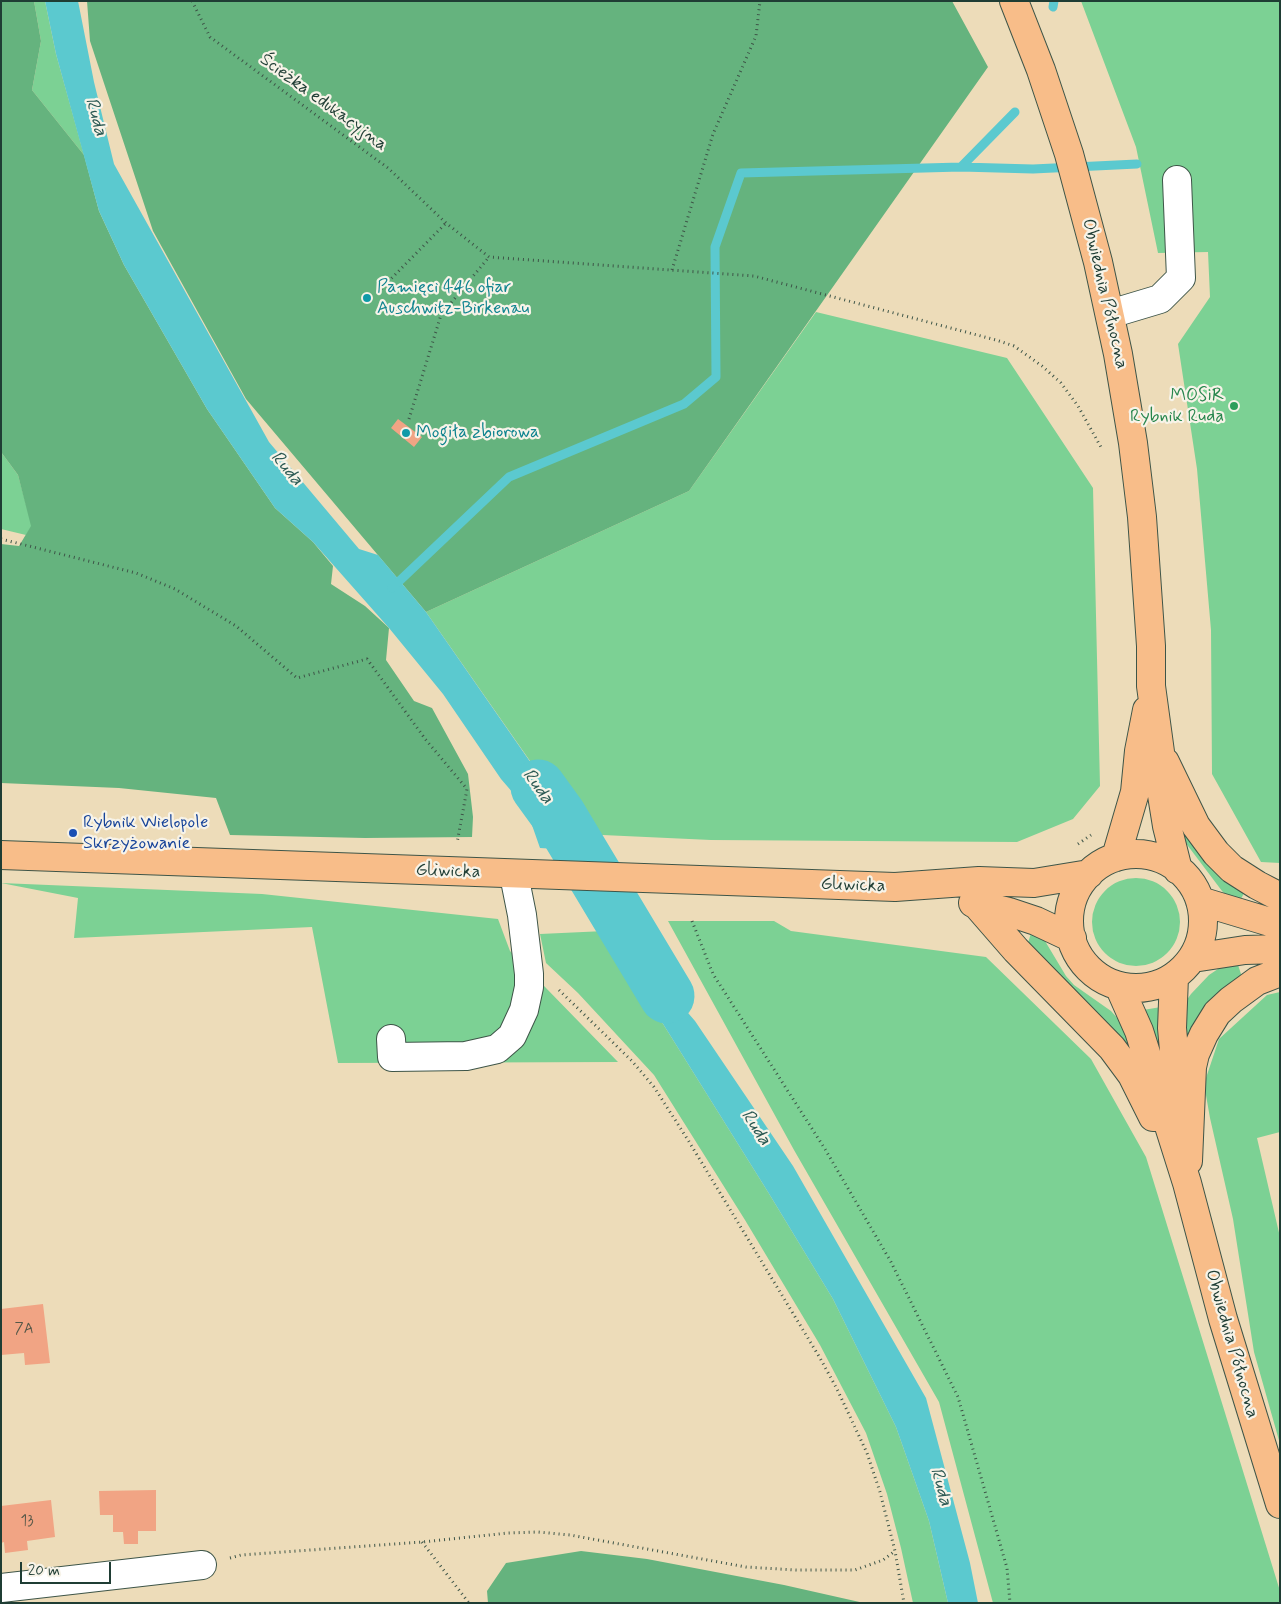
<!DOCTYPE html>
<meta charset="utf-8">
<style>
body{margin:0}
#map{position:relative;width:1281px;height:1604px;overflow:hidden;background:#eddcb9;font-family:Mynerve,sans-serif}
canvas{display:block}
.frame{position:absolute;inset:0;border:2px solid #1f3d34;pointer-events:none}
.scale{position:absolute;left:20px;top:1562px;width:91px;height:22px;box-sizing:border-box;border:2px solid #1f3d34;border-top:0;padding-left:6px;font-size:15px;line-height:18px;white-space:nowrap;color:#1f3d34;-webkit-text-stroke:4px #f7f3e8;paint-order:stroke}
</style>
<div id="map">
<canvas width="1281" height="1604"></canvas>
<div class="frame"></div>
<div class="scale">20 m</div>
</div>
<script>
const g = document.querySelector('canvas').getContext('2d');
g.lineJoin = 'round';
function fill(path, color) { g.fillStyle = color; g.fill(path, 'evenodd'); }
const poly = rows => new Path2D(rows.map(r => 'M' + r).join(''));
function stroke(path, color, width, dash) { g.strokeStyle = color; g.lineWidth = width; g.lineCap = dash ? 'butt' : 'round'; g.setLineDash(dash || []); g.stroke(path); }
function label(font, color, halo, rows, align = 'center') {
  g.font = font + ' Mynerve,sans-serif'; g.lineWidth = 4.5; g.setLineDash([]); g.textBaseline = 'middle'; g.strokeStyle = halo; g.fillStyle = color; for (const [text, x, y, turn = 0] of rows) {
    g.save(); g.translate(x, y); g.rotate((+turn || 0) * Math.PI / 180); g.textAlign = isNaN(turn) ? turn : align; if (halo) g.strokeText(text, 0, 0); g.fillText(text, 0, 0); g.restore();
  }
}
const green = poly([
 [34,1,45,1,56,54,84,155,32,90,41,41],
 [1081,1,1280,1,1280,863,1261,862,1212,774,1211,630,1197,469,1178,344,1210,297,1208,252,1158,253,1136,147],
 [816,312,1007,358,1093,488,1100,786,1073,819,1017,842,711,840,581,834,426,612,689,491],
 [1,452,18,475,32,526,26,535,1,529],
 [1178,815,1244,893,1240,901,1226,895,1222,891,1185,842],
 '1092 922a44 44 0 1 1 88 0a44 44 0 1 1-88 0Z',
 [1,883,262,894,498,919,510,951,618,1062,338,1063,312,927,74,938,78,898],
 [668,921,774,921,791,931,986,957,1091,1059,1146,1157,1280,1591,1280,1603,993,1603,939,1402,794,1150],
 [1032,930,1045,941,1066,976,1074,985,1111,1011,1119,1020,1135,1055,1027,946],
 [605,931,768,1192,833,1299,896,1427,929,1521,948,1603,913,1603,901,1548,887,1494,866,1433,820,1345,745,1220,654,1075,578,993,546,963,540,934],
 [1237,962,1242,977,1190,1037,1182,1041,1186,1001,1191,994,1209,975,1221,967],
 [1280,992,1280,1132,1257,1138,1280,1237,1280,1444,1254,1352,1233,1219,1210,1118,1204,1084,1219,1039,1267,995],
 [1161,1007,1166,1072,1143,1010]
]);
const forest = poly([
 [1,1,34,1,41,41,32,90,84,155,99,211,124,265,207,409,275,508,313,542,333,566,331,584,365,606,389,628,386,660,414,701,432,708,468,774,473,817,472,837,365,838,230,835,216,798,119,788,1,783,1,544,19,546,31,526,18,475,1,452],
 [87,1,952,1,988,67,689,491,426,612,246,399,153,231,90,41],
 [581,1551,647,1559,784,1585,864,1603,488,1603,487,1591,506,1563]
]);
const water = poly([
 [45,1,78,1,94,82,114,164,269,442,359,549,378,555,426,612,531,763,604,852,540,848,526,808,501,779,443,694,389,628,313,542,275,508,207,409,124,265,99,211,56,54],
 [654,930,657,961,676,999,695,1021,793,1166,926,1398,970,1563,978,1603,948,1603,929,1521,896,1427,833,1299,768,1192,605,931]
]);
const stream = poly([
 [1053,7,1054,1],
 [961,167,1015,112],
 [392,588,509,477,684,404,716,377,715,247,741,173,961,167,1033,169,1137,164]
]);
const river = poly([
 [538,787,559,816,667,996]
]);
const building = poly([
 [398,419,422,437,414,447,391,428],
 [43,1304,50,1363,25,1365,24,1353,1,1355,1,1309],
 [156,1490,156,1531,138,1531,138,1544,124,1544,123,1532,113,1532,113,1515,100,1515,99,1491],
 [51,1500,55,1537,27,1541,28,1550,5,1553,4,1542,1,1543,1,1506]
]);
const path = poly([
 [192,1,210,37,388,168,446,223,489,257,754,276,996,340,1014,346,1042,366,1061,383,1078,406,1102,449],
 [672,270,713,134,756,36,760,1],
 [381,289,446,223],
 [409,419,441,315,489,257],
 [1,539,136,573,175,589,236,626,297,678,367,659,426,740,467,789,457,843],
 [1078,844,1091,835],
 [692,921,713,974,825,1149,891,1262,958,1397,1007,1568,1010,1603],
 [559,990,632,1061,654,1087,688,1140,820,1358,837,1389,867,1453,880,1492,895,1551,904,1603],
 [422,1542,469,1603],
 [230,1558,241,1555,422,1542,508,1533,538,1532,570,1535,746,1567,796,1570,855,1570,883,1560,895,1551]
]);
const minor = poly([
 [1110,314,1160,299,1181,278,1177,180],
 [391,1039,392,1057,466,1056,497,1049,512,1036,524,1010,529,987,529,974,522,915,514,875],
 [1,1588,202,1565]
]);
const major = poly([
 [1014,1,1041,70,1069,154,1098,262,1118,354,1133,443,1142,517,1151,646,1151,686,1160,752,1162,795,1167,826,1178,870],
 [1165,762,1196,826,1216,853,1232,869,1257,885,1280,897],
 '1069 921a67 67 0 1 1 134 0a67 67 0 1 1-134 0Z',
 [1,855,895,887,979,881,1034,883,1089,874],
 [1116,857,1135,792,1139,751,1147,710],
 [1200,901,1280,925],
 [973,903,1009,912,1036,921,1072,938],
 [976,904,1016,950,1112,1048,1132,1075,1153,1117],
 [1193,958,1245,950,1280,949],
 [1174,977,1172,1028,1178,1094],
 [1119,986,1139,1031,1187,1183,1223,1319,1280,1504],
 [1188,1161,1192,1067,1195,1054,1204,1034,1217,1013,1231,1000,1257,981,1280,972]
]);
const markers = [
 [367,298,5,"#0f9aa8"],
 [1234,406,5,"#2e9e5b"],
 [406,433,5,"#0f9aa8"],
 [73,833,5,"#1a4fb4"]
];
const numberNames = [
 ["7A",24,1330],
 ["13",27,1522]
];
const streetNames = [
 ["Ścieżka edukacyjna",323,103,36],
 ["Obwiednia Północna",1104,294,77],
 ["Gliwicka",448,872,2],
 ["Gliwicka",853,886,2],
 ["Obwiednia Północna",1231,1344,74]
];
const cultureNames = [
 ["Pamięci 446 ofiar",377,288],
 ["Auschwitz-Birkenau",377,309],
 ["Mogiła zbiorowa",416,433]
];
const leisureNames = [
 ["MOSiR",1224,396],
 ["Rybnik Ruda",1224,417]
];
const transitNames = [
 ["Rybnik Wielopole",83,823],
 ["Skrzyżowanie",83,844]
];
const waterNames = [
 ["Ruda",95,117,74],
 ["Ruda",286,469,49],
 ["Ruda",537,787,53],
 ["Ruda",755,1128,56],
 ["Ruda",940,1487,74]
];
fill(green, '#7cd194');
fill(forest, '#65b37e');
fill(water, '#5bc9cf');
stroke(stream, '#5bc9cf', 9);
stroke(river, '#5bc9cf', 55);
fill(building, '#f1a484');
stroke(minor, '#3e5548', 30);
stroke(major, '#3e5548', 30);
stroke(path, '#3e5548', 3, [1, 4]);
stroke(minor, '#fff', 28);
stroke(major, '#f8bd89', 28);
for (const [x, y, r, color] of markers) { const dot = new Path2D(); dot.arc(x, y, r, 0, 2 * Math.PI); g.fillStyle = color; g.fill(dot); stroke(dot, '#f7f3e8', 2); }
label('15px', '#545748', null, numberNames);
label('18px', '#1f3d34', '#f7f3e8', streetNames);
label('18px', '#0d838f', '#f7f3e8', cultureNames, 'left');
label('18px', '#27864d', '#f7f3e8', leisureNames, 'right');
label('18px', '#164399', '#f7f3e8', transitNames, 'left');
label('italic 19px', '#2b5953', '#f7f3e8', waterNames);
</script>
